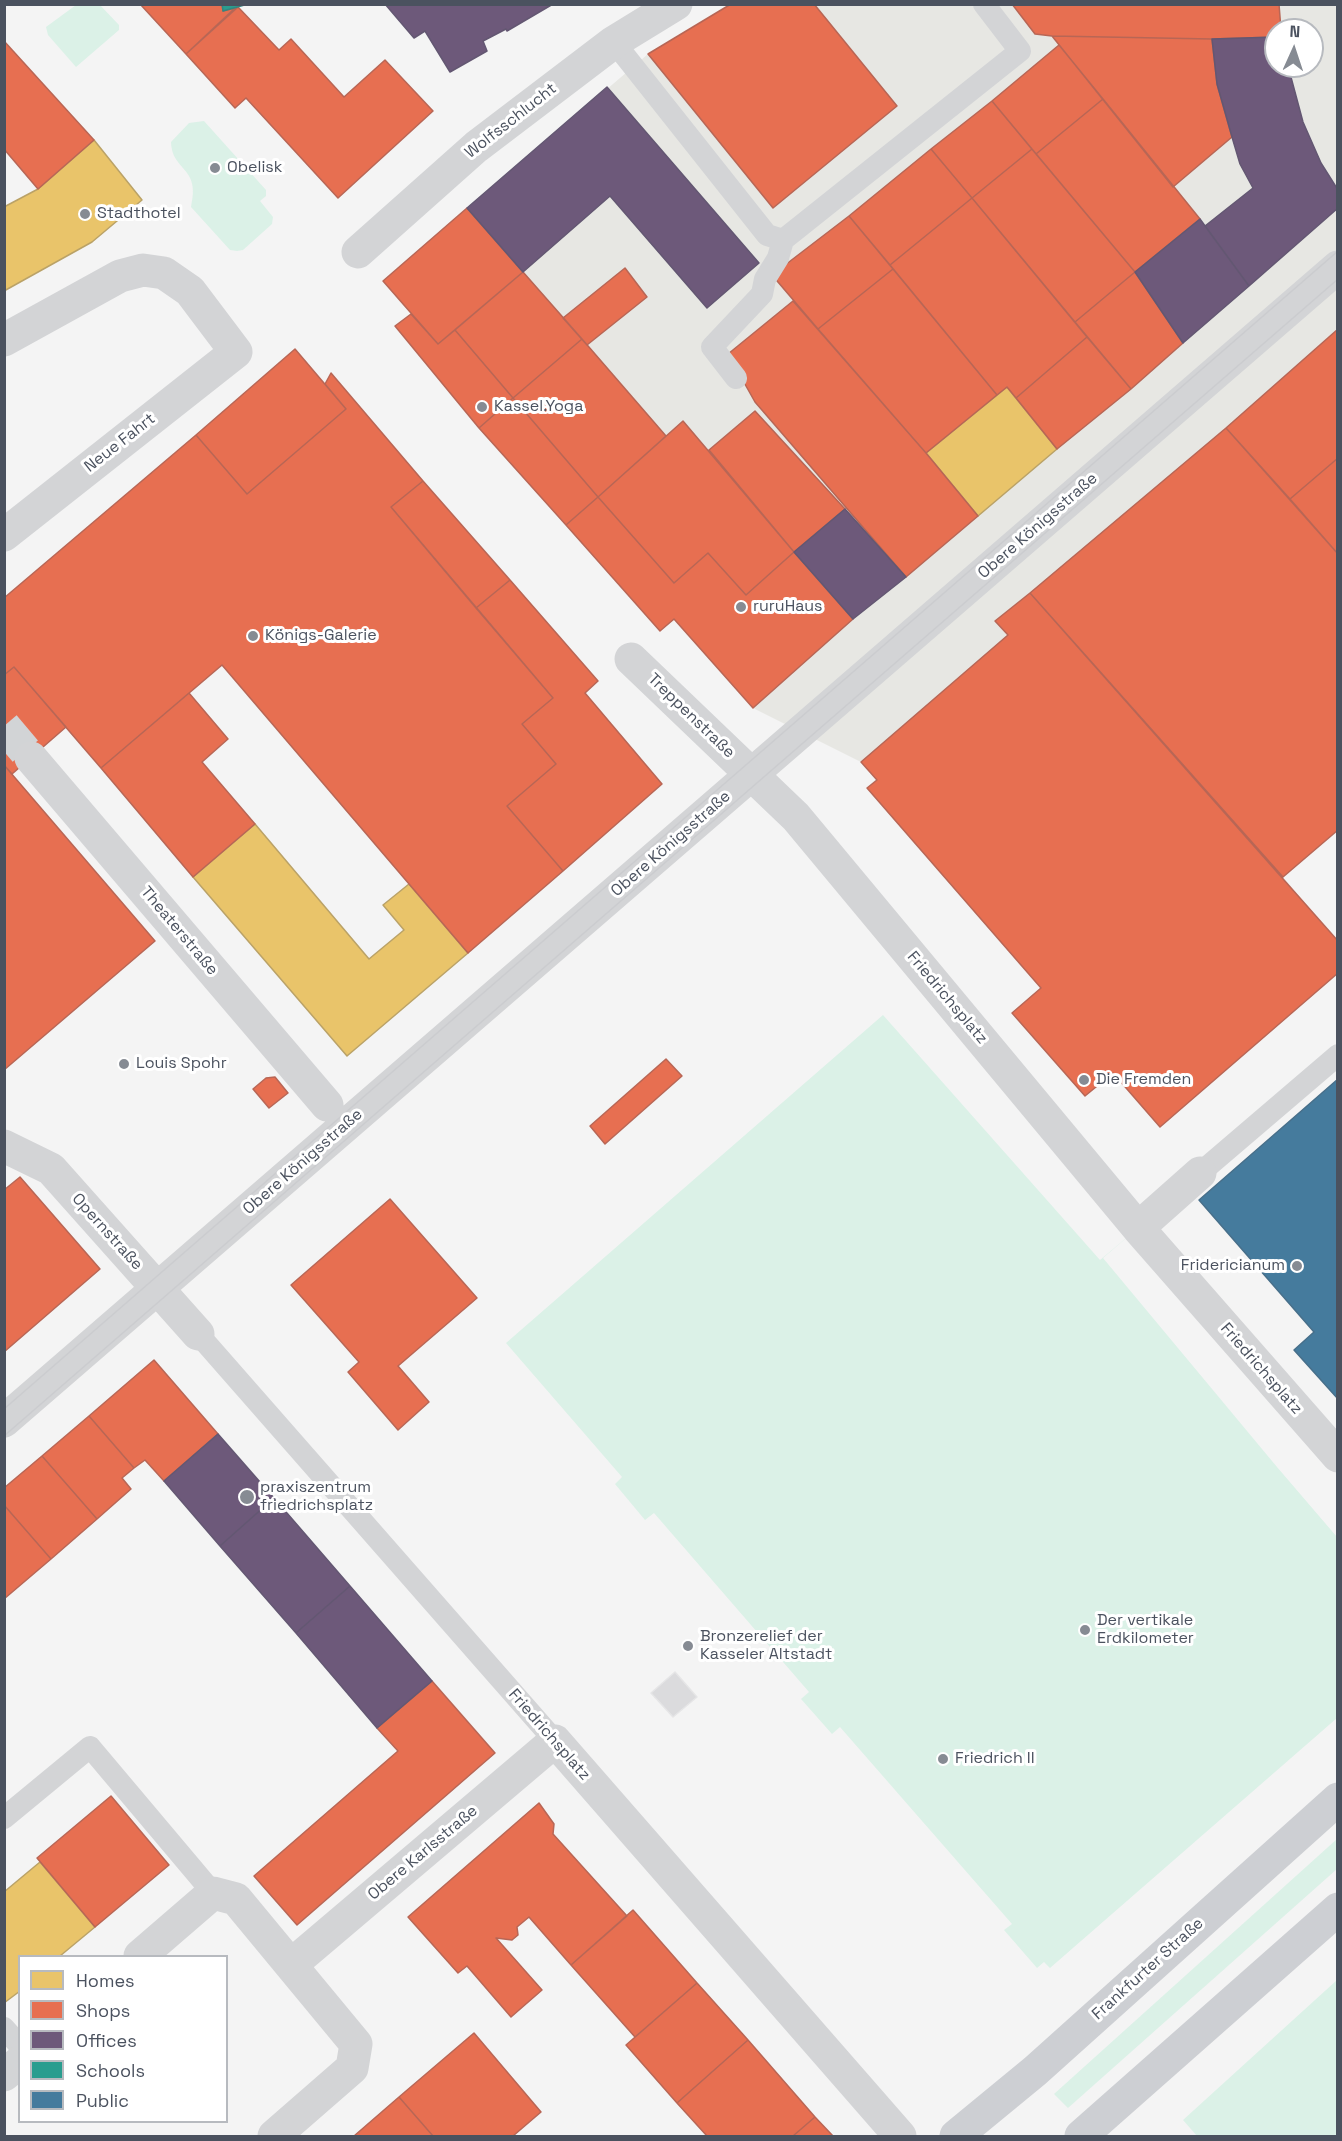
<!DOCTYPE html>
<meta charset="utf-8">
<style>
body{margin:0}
#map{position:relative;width:1342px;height:2141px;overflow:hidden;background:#f4f4f4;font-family:"Space Grotesk",sans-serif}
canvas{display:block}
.frame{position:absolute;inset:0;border:6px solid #4b525f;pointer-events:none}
.legend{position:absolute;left:18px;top:1955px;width:210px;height:168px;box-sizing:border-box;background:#fff;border:2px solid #b7babf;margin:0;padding:8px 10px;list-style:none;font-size:18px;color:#4b525f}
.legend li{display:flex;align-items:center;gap:12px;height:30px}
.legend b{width:30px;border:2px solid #b7babf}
.north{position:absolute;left:1264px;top:18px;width:60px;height:60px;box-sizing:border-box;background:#fff;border:2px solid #b7babf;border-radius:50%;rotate:3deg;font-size:16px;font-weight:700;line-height:24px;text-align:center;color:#4b525f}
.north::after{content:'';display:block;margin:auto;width:21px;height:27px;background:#868b93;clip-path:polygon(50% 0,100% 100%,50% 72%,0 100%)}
</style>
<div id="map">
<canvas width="1342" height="2141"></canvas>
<div class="frame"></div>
<ul class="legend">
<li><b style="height:16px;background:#e9c46a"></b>Homes</li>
<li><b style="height:16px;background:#e76f51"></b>Shops</li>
<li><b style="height:16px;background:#6d597a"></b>Offices</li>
<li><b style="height:16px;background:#2a9d8f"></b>Schools</li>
<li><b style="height:16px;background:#457b9d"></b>Public</li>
</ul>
<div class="north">N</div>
</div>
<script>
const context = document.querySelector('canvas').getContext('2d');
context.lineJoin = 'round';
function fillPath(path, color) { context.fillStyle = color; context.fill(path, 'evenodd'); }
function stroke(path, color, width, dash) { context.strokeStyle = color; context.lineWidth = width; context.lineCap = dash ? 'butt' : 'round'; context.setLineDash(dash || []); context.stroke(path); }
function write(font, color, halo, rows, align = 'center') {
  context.font = font + ' "Space Grotesk",sans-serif'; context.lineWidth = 6; context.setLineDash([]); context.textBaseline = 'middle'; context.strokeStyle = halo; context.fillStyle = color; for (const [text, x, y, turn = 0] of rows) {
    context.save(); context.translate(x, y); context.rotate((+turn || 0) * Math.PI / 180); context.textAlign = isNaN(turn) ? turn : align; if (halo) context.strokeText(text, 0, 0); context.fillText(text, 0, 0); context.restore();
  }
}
fillPath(new Path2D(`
 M731,5H1337V830L1283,877L1337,941V973L1160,1127L1113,1073L1085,1096L1012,1013L1041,987L867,788L876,779L861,762L753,708L674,620L660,631L479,428L395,326L411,313L383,281L648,54ZM1276,30H1312V66H1276Z`), '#e7e7e3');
fillPath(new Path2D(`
 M100,5L119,25V30L76,67L48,35L46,27L76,5Z
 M204,121L266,190V196L260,201L273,217L272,224L243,250L237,251L230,250L191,207C201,166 172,172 171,142L189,123Z
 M883,1015L1100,1260L1138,1228L1103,1258L1277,1467L1337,1537V1718L1050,1968L1044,1962L1037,1968L1004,1930L1012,1924L840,1727L832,1734L801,1699L809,1692L654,1513L645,1520L615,1484L622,1477L506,1343Z
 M1337,1839V1869L1068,2108L1054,2094Z
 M1337,1980V2136H1197L1183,2120Z`), '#dbf1e7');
const homes = new Path2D(`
 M94,140L142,200L92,242L4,291V207L38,189Z
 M1007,387L1057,449L978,516L926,453Z
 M255,824L369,959L404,930L383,905L409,884L468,953L347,1056L193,877Z
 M40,1862L95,1927L60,1956H20V1991L4,2003V1892Z`);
fillPath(homes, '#e9c46a');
stroke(homes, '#baa267', 1.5);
const shops = new Path2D(`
 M140,4H222L223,11L235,8L186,54Z
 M731,4H814L897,106L773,208L648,54Z
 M1012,4H1279L1281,30H1276V37L1212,39L1052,36L1035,34Z
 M238,7L279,50L291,39L344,97L385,60L433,111L338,198L246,98L235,108L186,54Z
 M1052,36L1212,39L1217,84L1232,137L1173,187Z
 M4,41L94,140L38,189L4,149Z
 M1059,45L1103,99L1036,154L992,101Z
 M1103,99L1200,219L1135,272L1036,154Z
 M992,101L1032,149L972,198L931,149Z
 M931,149L972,198L890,265L849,216Z
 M1032,149L1135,272L1075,322L972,198Z
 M972,198L1087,337L1016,398L1007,387L997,395L890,265Z
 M467,208L523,272L438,344L383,281Z
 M849,216L893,269L818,329L772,275Z
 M625,268L647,297L587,345L563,318Z
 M893,269L997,395L926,453L818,329Z
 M523,272L582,339L513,398L455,330Z
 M1135,272L1183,343L1131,389L1075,322Z
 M793,301L926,453L978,516L906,577L755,402L728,354Z
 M411,314L438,344L455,330L513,398L479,428L395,326Z
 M1338,329V458L1290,499L1226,428Z
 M1087,337L1131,389L1057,449L1016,398Z
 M582,339L666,436L598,497L513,398Z
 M295,349L346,409L247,494L196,435Z
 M331,373L423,481L391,507L553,698L522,724L556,764L507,806L563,871L468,953L222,665L101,768L14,667L4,675V598L196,435L247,494L346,409L325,384Z
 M513,398L598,497L566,525L479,428Z
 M755,411L845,509L794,552L709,450Z
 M683,421L794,552L746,595L708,553L674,583L598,497Z
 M1226,428L1338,554V830L1283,877L1030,593Z
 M1338,458V554L1290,499Z
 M423,481L510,580L476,608L391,507Z
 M598,497L674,583L708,553L746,595L794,552L853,619L753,708L674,619L660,631L566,525Z
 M510,580L598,681L585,693L662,784L563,871L507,806L556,764L522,724L553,698L476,608Z
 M1030,593L1338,941V973L1160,1127L1113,1073L1085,1096L1012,1013L1041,988L867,788L877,780L861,762L1008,635L995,621Z
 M14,667L66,727L12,774L4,765V675Z
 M189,693L228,739L202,762L255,824L193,877L101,768Z
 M4,765L155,941L4,1070Z
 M666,1059L682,1076L605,1144L590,1126Z
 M275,1077L288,1093L269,1108L253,1089L266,1078Z
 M20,1177L100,1269L4,1352V1190Z
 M390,1199L477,1298L398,1366L429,1402L398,1430L348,1372L359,1362L291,1285Z
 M154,1360L218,1434L164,1481L145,1460L134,1468L89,1416Z
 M89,1416L134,1468L122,1478L131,1489L97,1519L42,1456Z
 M42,1456L97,1519L51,1559L4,1505V1488Z
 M4,1505L51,1559L4,1599Z
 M432,1681L495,1753L297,1925L254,1876L398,1751L377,1728Z
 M111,1796L169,1865L95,1927L37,1858Z
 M539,1803L554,1824L553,1834L627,1916L571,1965L529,1917L517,1927L518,1935L512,1940L496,1938L542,1990L511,2017L467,1966L458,1973L408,1917Z
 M633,1910L697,1983L635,2037L571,1965Z
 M697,1983L748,2040L677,2103L626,2045Z
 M474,2033L541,2112L513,2136H433L399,2097Z
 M748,2040L815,2117L793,2136H707L677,2103Z
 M399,2097L433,2136H354Z
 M815,2117L833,2136H793Z`);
fillPath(shops, '#e76f51');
stroke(shops, '#b86655', 1.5);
const offices = new Path2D(`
 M385,4H553L507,31L506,29L483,41L487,51L450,72L425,31L414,38Z
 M1276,37V66H1288L1303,122L1321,163L1338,190V208L1249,286L1205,226L1253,188L1240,164L1232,137L1217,84L1212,39Z
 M607,87L759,263L707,308L610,196L523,272L467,208Z
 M1200,219L1249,286L1183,343L1135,272Z
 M845,509L906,577L853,619L794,552Z
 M218,1434L274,1498L220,1546L164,1481Z
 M274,1498L350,1586L296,1633L220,1546Z
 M350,1586L432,1681L377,1728L296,1633Z`);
fillPath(offices, '#6d597a');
stroke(offices, '#635772', 1.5);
const schools = new Path2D(`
 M222,4H248L223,11Z`);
fillPath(schools, '#2a9d8f');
stroke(schools, '#348681', 1.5);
const public = new Path2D(`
 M1338,1079V1399L1294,1350L1314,1332L1199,1200Z`);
fillPath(public, '#457b9d');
stroke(public, '#476f8a', 1.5);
const building = new Path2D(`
 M675,1672L697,1697L673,1717L651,1693Z`);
fillPath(building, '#dbdbdd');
stroke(building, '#e5e5e6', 1.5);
stroke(new Path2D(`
 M4,726L31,758`), '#d2d4d6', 33, [33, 16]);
stroke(new Path2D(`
 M614,42L767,235L783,240L1020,51L984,4
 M736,378L712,347L762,294L765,279L778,258L783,240
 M1200,1173L1338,1055
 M198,1334L555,1741
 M4,1818L90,1747L213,1893
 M4,2028L20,2046`), '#d3d4d6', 22);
stroke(new Path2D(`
 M631,659L796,817L1138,1228L1338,1456
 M31,758L327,1105
 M4,1146L51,1169L198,1334
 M1138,1228L1200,1173
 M4,1421L1338,267`), '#d3d4d6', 33);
stroke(new Path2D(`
 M358,252L476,147L614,42L676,4
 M4,340L120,276L143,270L164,273L190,291L236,352L4,535
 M140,1956L213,1893L236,1899L356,2044L352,2068L274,2136
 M291,1965L555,1741L900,2136
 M4,2075L20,2062`), '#d3d4d6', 33);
stroke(new Path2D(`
 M956,2136L1035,2071L1338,1799
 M1081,2136L1338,1909`), '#cdcfd3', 33);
stroke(new Path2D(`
 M4,1409L1338,251
 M4,1436L1338,279`), '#cbcccf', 1.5);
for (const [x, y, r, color] of [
 [215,168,6,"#868b93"],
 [85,214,6,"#868b93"],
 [482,407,6,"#868b93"],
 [741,607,6,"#868b93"],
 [253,636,6,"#868b93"],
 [124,1064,6,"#868b93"],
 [1084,1080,6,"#868b93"],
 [1297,1266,6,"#868b93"],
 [247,1497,8,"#868b93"],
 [1085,1630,6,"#868b93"],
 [688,1646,6,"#868b93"],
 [943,1759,6,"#868b93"]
]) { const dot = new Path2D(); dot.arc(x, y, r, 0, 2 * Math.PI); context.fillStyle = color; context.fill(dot); stroke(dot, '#fff', 2); }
write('16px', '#4b525f', '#fff', [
 ["Wolfsschlucht",511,121,-38],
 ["Neue Fahrt",120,443,-38],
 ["Obere Königsstraße",1038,526,-41],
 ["Treppenstraße",691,716,44],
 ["Obere Königsstraße",671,844,-41],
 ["Theaterstraße",179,931,50],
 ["Friedrichsplatz",947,998,50],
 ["Obere Königsstraße",303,1162,-41],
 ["Opernstraße",107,1232,48],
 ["Friedrichsplatz",1261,1369,49],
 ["Friedrichsplatz",549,1735,49],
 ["Obere Karlsstraße",423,1853,-40],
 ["Frankfurter Straße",1148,1969,-42]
]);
write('16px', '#4b525f', '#fff', [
 ["Obelisk",227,168],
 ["Stadthotel",97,214],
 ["Kassel.Yoga",494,407],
 ["ruruHaus",753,607],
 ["Königs-Galerie",265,636],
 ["Louis Spohr",136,1064],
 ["Die Fremden",1096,1080],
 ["Fridericianum",1285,1266,"right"],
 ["praxiszentrum",260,1488],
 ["friedrichsplatz",260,1506],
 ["Der vertikale",1097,1621],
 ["Erdkilometer",1097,1639],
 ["Bronzerelief der",700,1637],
 ["Kasseler Altstadt",700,1655],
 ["Friedrich II",955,1759]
], 'left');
</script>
